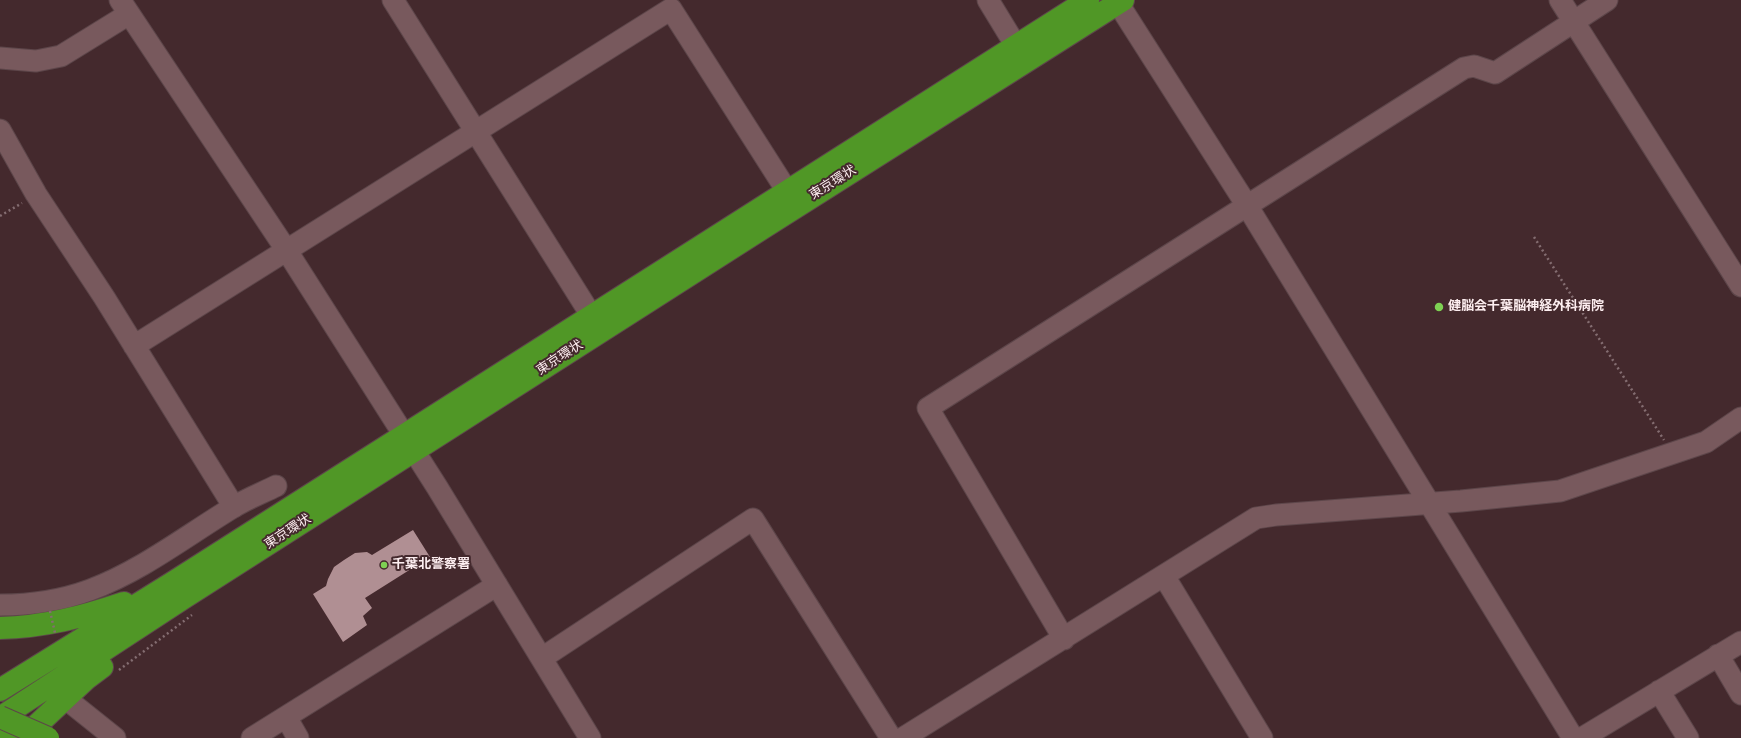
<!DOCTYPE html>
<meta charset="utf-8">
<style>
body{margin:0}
canvas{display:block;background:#44292d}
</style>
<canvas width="1741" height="738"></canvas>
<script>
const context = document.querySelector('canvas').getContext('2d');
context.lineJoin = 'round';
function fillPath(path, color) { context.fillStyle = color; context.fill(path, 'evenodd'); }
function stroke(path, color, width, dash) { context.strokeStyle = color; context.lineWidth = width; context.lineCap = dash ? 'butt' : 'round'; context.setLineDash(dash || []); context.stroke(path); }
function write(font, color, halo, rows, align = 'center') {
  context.font = font + ' Poppins,"Noto Sans JP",sans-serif'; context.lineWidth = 4; context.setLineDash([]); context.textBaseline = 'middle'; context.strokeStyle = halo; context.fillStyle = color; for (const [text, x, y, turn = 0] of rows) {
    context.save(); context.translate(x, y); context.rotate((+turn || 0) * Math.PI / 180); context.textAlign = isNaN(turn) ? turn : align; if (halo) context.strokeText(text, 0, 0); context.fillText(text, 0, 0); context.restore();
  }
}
fillPath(new Path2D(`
 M413,530L430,557L365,598L372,608L363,616L367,625L343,642L313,594L326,586L328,579L334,567L344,560L355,553L367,552L372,555Z`), '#b08f93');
const minor = new Path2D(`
 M120,0L287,251L437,487L590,738
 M393,0L591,315
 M988,0L1016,46
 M1116,0L1246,204L1573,738
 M1560,0L1741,286
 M0,58L36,61L61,56L129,14
 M0,130L36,194L104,297L234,507
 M134,346L671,9L787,191
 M1164,576L1262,738
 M0,605C31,605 60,601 90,590C141,571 186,536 232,508C246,499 262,493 276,486
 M1064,639L928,408L1464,68L1474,66L1495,73L1607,0
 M1718,655L1741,694
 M542,658L753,519L891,738
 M1659,691L1688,738
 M65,698L115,738
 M286,717L298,738
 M252,738L497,585
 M903,738L1256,518L1276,515L1461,501L1560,491L1706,442L1741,418
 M1582,738L1741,642`);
const highway = new Path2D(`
 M0,628C44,627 82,617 124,603
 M0,690L172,583L1088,0
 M0,718L185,597L766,226L1123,0
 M0,733L12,738
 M23,738L86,679L102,667`);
stroke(minor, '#5d464a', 23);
stroke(highway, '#5d464a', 24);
stroke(new Path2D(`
 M0,216L22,203
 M1534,237L1664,440
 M119,670L192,615`), '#846d71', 2.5, [2, 3]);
stroke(minor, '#78595d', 21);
stroke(highway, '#509726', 22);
const highwayBridge = new Path2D(`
 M0,717L48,738`);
stroke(highwayBridge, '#5d464a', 24, []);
stroke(new Path2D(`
 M50,611L55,633`), '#846d71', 2.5, [2, 3]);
stroke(highwayBridge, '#509726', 22);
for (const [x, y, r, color] of [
 [1439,307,5,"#7ed153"],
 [384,565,4,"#7ed153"]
]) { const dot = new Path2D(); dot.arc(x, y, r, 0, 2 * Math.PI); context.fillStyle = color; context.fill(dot); stroke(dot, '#44292d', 1.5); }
write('13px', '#fdeef0', '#44292d', [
 ["東京環状",833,183,-32],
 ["東京環状",560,358,-33],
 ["東京環状",288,532,-33]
]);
write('bold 13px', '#fdeef0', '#44292d', [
 ["健脳会千葉脳神経外科病院",1448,307],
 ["千葉北警察署",392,565]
], 'left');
</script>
